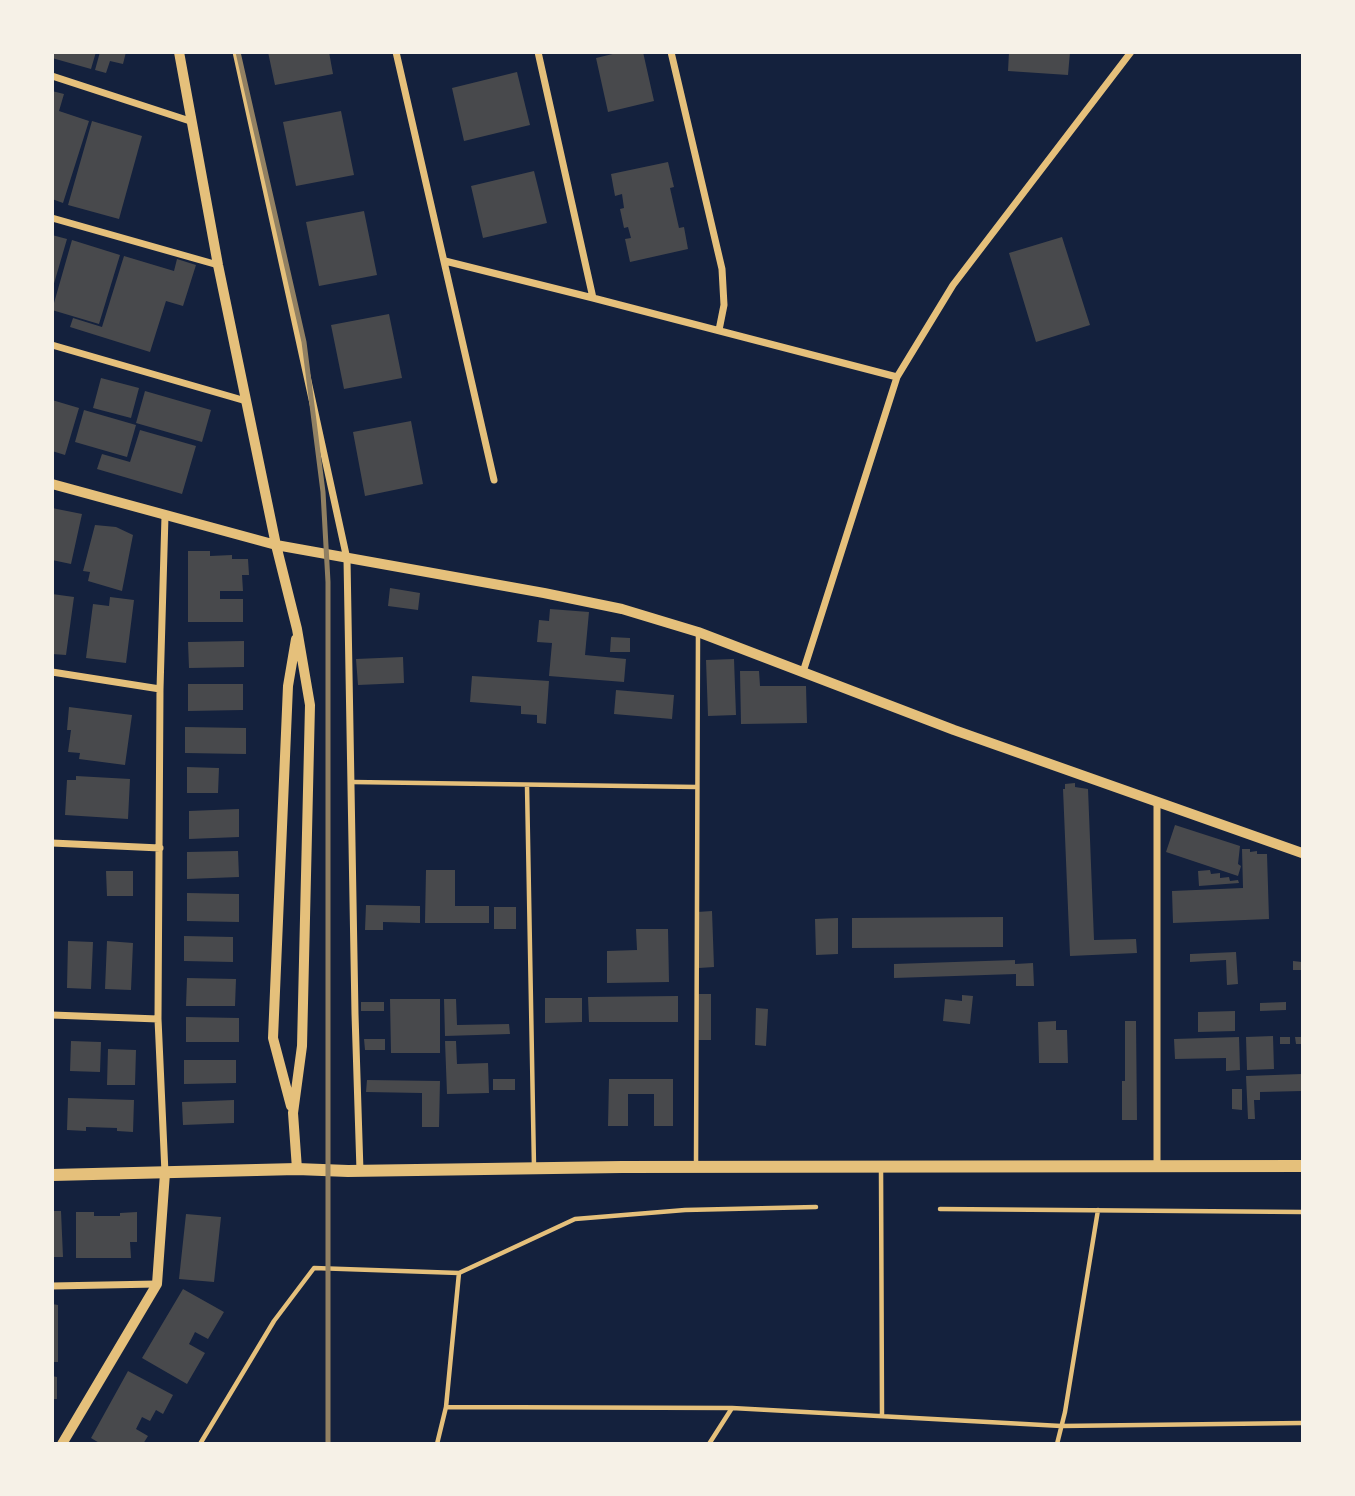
<!DOCTYPE html>
<style>
body{margin:0}
#map{position:relative;width:1355px;height:1496px;overflow:hidden;background:#14213d;font-family:"Roboto Condensed",sans-serif}
canvas{display:block}
.frame{position:absolute;inset:0;border:54px solid #f6f1e7;pointer-events:none}
</style>
<div id="map">
<canvas width="1355" height="1496"></canvas>
<div class="frame"></div>
</div>
<script>
const context = document.querySelector('canvas').getContext('2d');
context.lineJoin = 'round';
function fillPath(path, color) { context.fillStyle = color; context.fill(path, 'evenodd'); }
function stroke(path, color, width, dash) { context.strokeStyle = color; context.lineWidth = width; context.lineCap = dash ? 'butt' : 'round'; context.setLineDash(dash || []); context.stroke(path); }
fillPath(new Path2D(`
 M52,52H96L91,69L52,58Z
 M100,52H126L123,64L110,61L106,73L95,70Z
 M268,52H329L333,74L275,85Z
 M621,52H643L654,101L608,112L596,58Z
 M1009,52H1070L1068,75L1008,71Z
 M517,72L530,125L464,141L452,88Z
 M52,91L64,94L59,111L89,121L63,203L52,199Z
 M341,111L354,175L296,186L283,122Z
 M92,121L142,136L119,219L68,205Z
 M668,162L674,187L670,188L679,228L684,227L688,249L630,262L625,239L631,238L628,227L624,228L620,209L624,208L622,194L615,196L611,174Z
 M534,171L547,223L483,238L471,186Z
 M364,211L377,275L319,286L306,222Z
 M52,235L67,239L53,287H52Z
 M1062,237L1090,325L1036,342L1009,253Z
 M72,240L120,255L99,324L52,310Z
 M124,256L174,271L177,259L196,265L183,306L166,301L150,352L70,327L73,318L102,327Z
 M389,314L402,378L344,389L331,325Z
 M101,378L139,388L131,418L93,408Z
 M145,391L211,410L202,442L136,423Z
 M52,400L79,408L65,455L52,451Z
 M84,410L136,425L127,457L75,442Z
 M411,421L423,484L365,496L353,432Z
 M140,430L196,446L182,494L97,469L102,454L130,462Z
 M52,508L82,514L71,564L52,560Z
 M95,525L116,527L133,535L122,591L88,581L90,572L83,571Z
 M188,551H210V556L232,555V559H248L249,575H242L243,591H220V599H243V622H188Z
 M390,588L420,593L418,610L388,606Z
 M52,594L74,597L66,655L52,654Z
 M110,597L134,600L126,663L86,658L93,604L109,606Z
 M550,609L589,612L585,655L626,659L624,682L549,676L552,643L537,642L539,620L549,621Z
 M611,637L630,638V652H610Z
 M244,641V667L189,668L188,642Z
 M403,657L404,683L358,685L356,659Z
 M734,659L736,715L708,716L706,660Z
 M740,671H759L760,686H806L807,723L741,724Z
 M472,676L549,681L546,724L537,723V715L521,714V706L470,702Z
 M188,684H243V710L188,711Z
 M616,690L674,695L672,719L614,714Z
 M69,707L132,715L125,765L79,759L80,753L68,752L71,730H67Z
 M185,727L246,728V754L185,753Z
 M187,767L219,768L218,793H187Z
 M76,776L130,779L128,819L65,815L67,780H76Z
 M1075,783V787L1088,789L1094,940L1136,939L1137,953L1070,956L1063,789H1065V784Z
 M239,809V837L189,839V811Z
 M1175,825L1240,846L1238,864L1241,866L1238,876L1166,852Z
 M1242,849H1250V852L1257,851V854H1267L1269,919L1173,923L1172,891L1243,888Z
 M238,851L239,877L187,879V852Z
 M426,870H455V906H489V923H425Z
 M1210,870L1211,874L1220,873V878L1229,877L1230,881L1238,880L1239,883L1199,886L1198,871Z
 M106,871H133V896H107Z
 M187,893L239,894V922L187,921Z
 M366,905L420,906V923L383,922V930H365Z
 M494,907H516V929H494Z
 M712,911L714,967L699,968L697,912Z
 M1003,917V947L852,948V918Z
 M838,918V954L816,955L815,919Z
 M636,929H668L669,982L607,983V951L637,950Z
 M184,936L233,937V962L184,961Z
 M68,941L93,942L91,989L67,988Z
 M107,941L133,943L131,990L105,989Z
 M1236,952L1238,984L1227,985L1226,960L1190,962V954Z
 M1015,960V964L1033,963L1034,986H1016V974L894,978V964Z
 M1293,961L1302,962V970H1293Z
 M187,978L236,979L235,1006H186Z
 M698,994H711V1040H698Z
 M962,995L973,996L970,1024L943,1021L945,999L962,1001Z
 M678,996V1022H589L588,997Z
 M545,998H582V1022L545,1023Z
 M390,999H440V1053H391Z
 M444,999H456L457,1025L509,1024L510,1034L445,1036Z
 M361,1002H384V1011H361Z
 M1286,1002V1010L1260,1011V1003Z
 M756,1008L768,1009L766,1046L755,1045Z
 M1235,1011V1031L1198,1032V1012Z
 M186,1017L239,1018V1042H186Z
 M1056,1021V1030H1067L1068,1063H1039L1038,1022Z
 M1125,1021H1136L1137,1120H1122V1081H1125Z
 M1273,1036L1274,1069L1247,1070L1246,1037Z
 M1239,1037L1240,1070L1226,1071V1058L1175,1059L1174,1039Z
 M1280,1037H1290V1044H1280Z
 M1295,1037H1302V1044H1296Z
 M364,1039H385V1050H365Z
 M71,1041L101,1042L100,1072L70,1071Z
 M445,1041H456L457,1064L488,1063L489,1093L447,1094Z
 M108,1049L136,1050L135,1085H107Z
 M184,1060H236V1083L184,1084Z
 M1302,1074V1091L1260,1092V1100H1254L1255,1119H1248L1246,1076Z
 M493,1079H515V1090H493Z
 M609,1079H673V1126H654V1094H628V1126H608Z
 M367,1080L440,1081L439,1127H422V1093L366,1092Z
 M1232,1089H1242V1110L1232,1109Z
 M68,1098L134,1100L133,1132L117,1131V1128L86,1127V1131L67,1130Z
 M234,1100V1123L183,1125L182,1102Z
 M52,1211H61L63,1257H52Z
 M76,1212H94V1216H120V1213L137,1212V1242H130L131,1258H76Z
 M186,1214L221,1217L214,1282L179,1279Z
 M183,1289L224,1312L208,1339L195,1332L189,1344L205,1353L187,1384L142,1358Z
 M52,1304L58,1305V1362H52Z
 M128,1371L173,1395L163,1414L156,1410L150,1421L142,1417L136,1429L148,1436L143,1444H101L91,1438Z
 M52,1376L57,1377V1399H52Z`), '#48494c');
stroke(new Path2D(`
 M352,782L697,787
 M527,785L534,1167
 M696,1166L698,632
 M881,1168L882,1416
 M940,1209L1302,1212
 M446,1407L732,1408L1061,1426L1302,1423
 M200,1444L274,1321L314,1268L459,1273L575,1219L685,1210L816,1207
 M437,1444L446,1407L459,1273
 M709,1444L732,1408
 M1057,1444L1065,1412L1098,1210`), '#e5c07b', 4.5);
stroke(new Path2D(`
 M236,52L347,559L355,1014L360,1171
 M396,52L494,480
 M671,52L722,269L724,305L719,330
 M52,76L190,121
 M52,218L218,265
 M445,261L593,298L538,52
 M593,298L897,377L953,285L1131,52
 M52,345L246,401
 M52,672L160,689
 M803,672L897,377
 M1157,802V1166
 M52,843L160,848
 M52,1015L158,1019
 M165,1173L158,1019L160,689L165,516
 M52,1286L157,1284`), '#e5c07b', 7);
stroke(new Path2D(`
 M179,52L218,265L276,545L297,629L310,705L302,1046L293,1113L297,1169
 M52,484L276,545L544,593L622,609L698,632L954,730L1302,853
 M291,1106L273,1038L288,686L296,639
 M62,1444L157,1284L165,1173`), '#e5c07b', 10);
stroke(new Path2D(`
 M52,1175L297,1169L348,1171L622,1167L1302,1166`), '#e5c07b', 12);
stroke(new Path2D(`
 M238,52L304,342L323,492L328,582V1444`), '#918062', 5);
</script>
